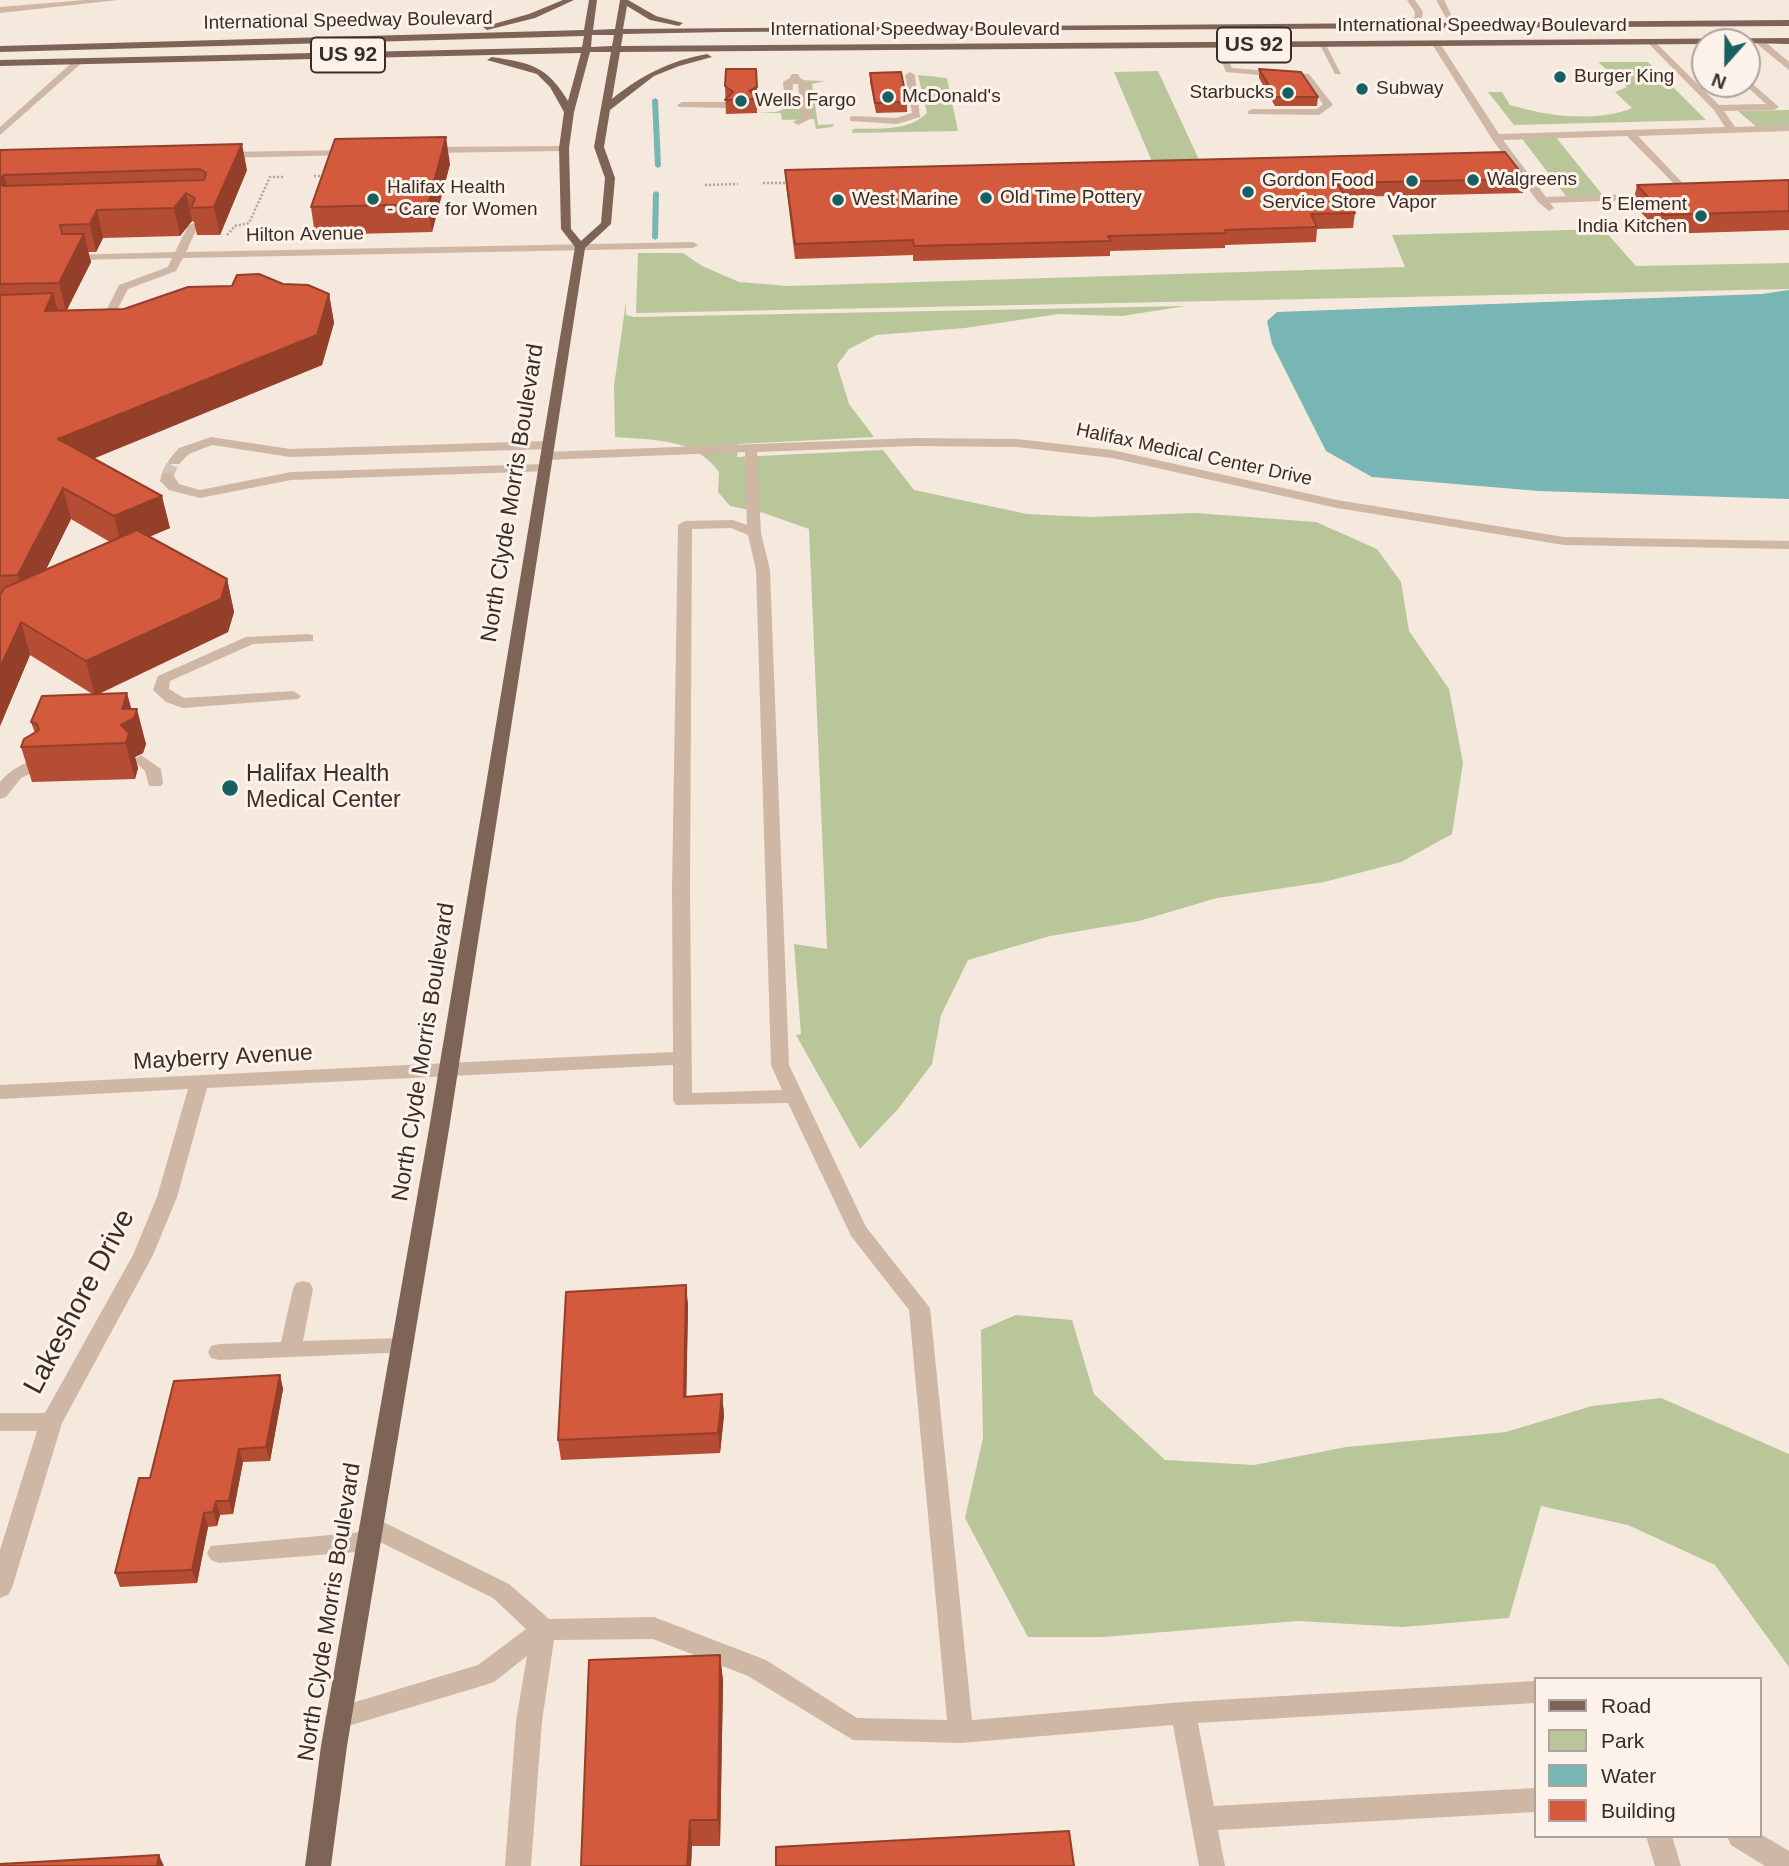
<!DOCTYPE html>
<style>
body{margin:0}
#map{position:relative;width:1789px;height:1866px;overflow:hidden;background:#f5e8dc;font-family:Arial,sans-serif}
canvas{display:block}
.legend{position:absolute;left:1534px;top:1677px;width:228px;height:161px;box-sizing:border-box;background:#fcf2e9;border:2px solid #aea39c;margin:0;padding:9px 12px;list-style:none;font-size:21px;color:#3a2d28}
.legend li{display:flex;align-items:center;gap:14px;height:35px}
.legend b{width:35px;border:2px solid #aea39c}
.north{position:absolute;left:1691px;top:28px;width:70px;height:70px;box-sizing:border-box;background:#fcf2e9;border:2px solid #aea39c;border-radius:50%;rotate:201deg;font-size:19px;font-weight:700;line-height:28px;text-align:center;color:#3a2d28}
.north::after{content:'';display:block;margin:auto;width:24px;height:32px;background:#185f61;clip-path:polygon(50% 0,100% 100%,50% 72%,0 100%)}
</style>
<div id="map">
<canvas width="1789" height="1866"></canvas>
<ul class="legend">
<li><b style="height:9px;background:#7e6357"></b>Road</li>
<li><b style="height:19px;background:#b9c69a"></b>Park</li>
<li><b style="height:19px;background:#78b5b5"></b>Water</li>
<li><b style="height:19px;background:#d35a3c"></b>Building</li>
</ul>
<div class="north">N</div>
</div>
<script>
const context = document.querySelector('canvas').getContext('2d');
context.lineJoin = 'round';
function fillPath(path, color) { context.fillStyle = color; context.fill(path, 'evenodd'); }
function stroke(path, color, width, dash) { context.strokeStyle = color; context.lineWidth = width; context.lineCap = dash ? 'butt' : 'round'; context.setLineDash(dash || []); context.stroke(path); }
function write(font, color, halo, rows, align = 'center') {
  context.font = font + ' Arial,sans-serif'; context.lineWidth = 6; context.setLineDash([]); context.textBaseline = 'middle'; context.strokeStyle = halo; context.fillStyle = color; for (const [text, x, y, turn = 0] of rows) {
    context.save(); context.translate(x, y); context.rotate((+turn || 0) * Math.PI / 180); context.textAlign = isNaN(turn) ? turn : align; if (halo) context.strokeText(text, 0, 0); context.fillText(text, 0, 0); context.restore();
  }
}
fillPath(new Path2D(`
 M1598,62H1648L1706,120L1514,125L1488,92H1502L1510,105C1546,116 1596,123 1632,108L1615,92L1627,87Z
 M1158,71L1200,162L1153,164L1114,72Z
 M918,75L947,78L958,131L852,133L853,129C877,128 908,132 927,113Z
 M798,80L825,81L812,84L818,125L834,124L832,127L816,129L814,119L782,120L781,113H757L776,112L799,103Z
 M1789,110V128L1759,129L1738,111Z
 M1554,135L1605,198L1568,199L1520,136Z
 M1603,229L1636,266L1789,263V289L636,313L638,253H683L702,266L739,282L788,286L1405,267L1392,235Z
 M626,302V315L634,317L1186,306L1122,316L1059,314L965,328L876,335L849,349L837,365L849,404L874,437L738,444L737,457L883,450L914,490L1027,514L1090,517L1195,513L1316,522L1377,549L1401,582L1409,631L1449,689L1463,763L1452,834L1401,862L1324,882L1217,898L1139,921L1050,936L968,960L941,1015L932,1064L898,1109L860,1149L796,1035L801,1034L794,944L827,949L809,529L764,513L730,506L718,492L719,472C695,438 653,440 615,437L614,386Z
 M1016,1315L1072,1320L1094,1394L1165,1460L1254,1465L1346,1447L1506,1432L1592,1406L1661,1398L1789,1454V1667L1715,1565L1628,1525L1541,1506L1509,1618L1402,1627L1298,1621L1103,1637H1028L965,1518L983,1438L981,1330Z`), '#b9c69a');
fillPath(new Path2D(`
 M1789,290V499L1539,491L1372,477L1326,451L1272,344L1267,321L1277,312L1762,294Z`), '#78b5b5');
fillPath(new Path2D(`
 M655,98L658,100L661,166L658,168L655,166L652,100Z
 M656,191L659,193L658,238L655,240L652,238L653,193Z`), '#78b5b5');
stroke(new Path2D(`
 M167,476L174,461`), '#d0c3b8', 12, [12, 6]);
stroke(new Path2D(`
 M314,176H328
 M763,183H789
 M705,185L738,184
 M227,235L235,226L249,223L270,177H284`), '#bba190', 2.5, [2, 2]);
fillPath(new Path2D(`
 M85,0H118L0,13V7Z
 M1407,0H1415L1423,12L1421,21L1411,28L1407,25L1414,18L1415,12Z
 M1436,0H1444L1457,27H1451Z
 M1652,39L1719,105L1766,104L1744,84H1747V79L1779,107L1774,110L1724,111L1735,127L1789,125V131L1638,136L1693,194L1694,196L1689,199L1627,136L1503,140L1546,197L1656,193L1661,196L1656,199L1550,203L1554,208L1549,211L1538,202L1492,139L1432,44L1439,42L1499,134L1725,127L1714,110L1649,44Z
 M1757,40H1763L1789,62V70L1757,44Z
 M1214,43H1220L1232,68L1309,74L1333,105L1319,115L1249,114L1247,112L1252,109H1317L1323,104L1303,79L1226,72Z
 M1319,43H1325L1341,74H1335Z
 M76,59L84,61L0,135V127Z
 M910,72L915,75L920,117L897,124L850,121V117L853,116L896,118L912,113L905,75Z
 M792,74H798L800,78L808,82L812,118L798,125L793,122L802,117L799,84H793L792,96C780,103 766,111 752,104L772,100L784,93L783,82L790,78Z
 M682,102H726L731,105L726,108L679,107L677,105Z
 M568,146V150L564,151L427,153L422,150L427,147Z
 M357,150V154L353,155L220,158L215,155L220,152Z
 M193,223L198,226L186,252L693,242L698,245L693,248L183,258L176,271L128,289L113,318H90V314L105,313L119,285L168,267L172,258L73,260L69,259V255L175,252L188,226Z
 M211,437L290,449L548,441L554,445L548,449L290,457L212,445L189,454L179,464H169L168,461L179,448Z
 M914,438L1017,439L1112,450L1337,500L1564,537L1789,541V549L1564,545L1337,508L1112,458L1017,447L914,446L757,452L761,533L770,570L789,1065L866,1227L930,1308L972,1720L1183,1702L1535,1681V1703L1198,1723L1214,1806L1535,1788V1812L1218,1830L1225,1866H1199L1173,1725L961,1743L853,1740L748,1676L653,1639L554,1640L542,1721L531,1866H505L516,1721L527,1656L494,1682L485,1685L338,1729L329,1726L325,1718L329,1710L478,1665L526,1629L493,1598L380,1542L377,1548L369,1551L219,1563L211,1560L207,1553L211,1546L362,1532L359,1526L363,1519L371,1516L509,1584L549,1619L654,1617L766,1660L857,1718L947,1720L909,1310L851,1236L788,1103L676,1105L673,1100V1065L207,1088L177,1197L153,1255L62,1423L12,1588L8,1595L0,1598V1550L37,1431H0V1413H45L133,1255L157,1197L188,1089L0,1099V1085L673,1052L672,889L678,525L685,521L733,520L747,525L745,452L546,460L540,456L546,452ZM731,528L748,535L756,570L771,1065L782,1090L692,1093L690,889L692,529Z
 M544,464L551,468L549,471L291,480L200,498L169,490L160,481L162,473H172L179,484L200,490L291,472Z
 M308,634L313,635V641L253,644L170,681L169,689L184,698L293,691L301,696L298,699L183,708L166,702L153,690L158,676L246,637Z
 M141,755L161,769L163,783L161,786H149L145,771L133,760Z
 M39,759L45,761L47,764L45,767L21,778L6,797L0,799V782C11,769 23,763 39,759Z
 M303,1281L310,1283L313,1289L303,1341L402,1338L410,1340L413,1346L410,1352L219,1360L211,1358L208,1352L211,1346L219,1344L281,1342L293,1289L296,1283Z
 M1759,1833L1789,1851V1866H1765L1731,1845L1727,1836H1759Z
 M1646,1836H1672L1681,1866H1655Z`), '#cfb7a6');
fillPath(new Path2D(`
 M563,0H574L535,18L487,30L483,27L529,14Z
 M589,0H597L593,30L615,29L620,0H628L656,16L683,23L679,26L650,20L627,6L623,29L1789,20V26L724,32L623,34L621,46L1789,38V44L1705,42V44L620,52L612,99C642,75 669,61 707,54L712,57L679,66L654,76L610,110L604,147L615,178L611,224L585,248L449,1129L347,1746L331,1866H305L321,1746L429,1129L575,247L561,229L559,148L564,112L550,87L537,74L487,60L492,57C531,63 547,66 568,101L581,53L0,66V60L582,47L584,36L0,52V46L584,30ZM592,35H614L612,46L591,47ZM590,52H611L594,147L605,178L601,223L581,241L571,229L569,148L574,112Z`), '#7e6357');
fillPath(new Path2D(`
 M756,69L757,113L726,114L725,86Z
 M1259,69L1318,97L1317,106H1275L1259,78Z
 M870,73L907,102V112L876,113L870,82Z
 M0,150L247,170L220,235H197L194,222L192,221L180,236L103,238L96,252H88L91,262L67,310L124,309L283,284L329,294L334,323L322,365L94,458L170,528L149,537L227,579L234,612L228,632L97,695L131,709L146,744L143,753L135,757L138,768L135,779L32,782L21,747L35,733L31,722L94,695L30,655L0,726ZM71,519L110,542L46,569Z
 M450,164L432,232L315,235L311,207Z
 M785,170L1526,179L1523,193L1346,197L1355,213L1353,228L1317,229L1316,242L1225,245V248L1110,251V256L913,261V255L795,259L786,185Z
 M1789,180V230L1660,234L1633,203L1637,185Z
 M686,1285L688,1306L686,1397L722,1394L724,1415L720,1453L561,1460L558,1440Z
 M280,1375L283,1389L270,1461L243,1462L233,1514L220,1515L217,1526L208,1527L197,1583L120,1587L115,1573L150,1478Z
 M720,1655L723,1681L720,1846H692L691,1866H581Z`), '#b54d34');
fillPath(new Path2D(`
 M756,69L757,100V101L749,91Z
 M446,137L450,164L432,232L428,204Z
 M242,144L247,170L220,235L214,207Z
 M4,175L11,202L0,195V179Z
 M186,193L192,221L180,236L174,208Z
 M97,210L103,238L96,252L90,224Z
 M84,234L91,262L66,311L59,283Z
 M53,293L61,322L45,311Z
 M329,294L334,323L322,365L66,470L58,439Z
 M63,488L71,519L27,608L18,575Z
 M162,496L170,528L122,548L114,516Z
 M227,579L234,612L228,632L95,695L86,661Z
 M21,622L30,655L0,726V668Z
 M127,693L134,718L137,709L146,744L143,753L135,757L138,768L135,779L121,725L122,709Z
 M686,1285L688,1306L686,1417L684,1397Z
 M280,1375L283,1389L270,1461L266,1447Z
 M722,1394L724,1415L720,1453L718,1433Z
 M239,1449L243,1462L233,1514L229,1501Z
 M216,1501L220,1515L217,1526L213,1512Z
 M204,1513L208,1527L197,1583L192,1570Z
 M720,1655L723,1681L720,1846L718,1820Z
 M690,1820L692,1846L691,1866H687Z
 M159,1855L164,1866H157Z`), '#943f2a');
const building = new Path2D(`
 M726,69H756L757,87L749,91L757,95V99L725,100L733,92L725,86Z
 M1259,69L1301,72L1318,97H1276Z
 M901,72L907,102L875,103L870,73Z
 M446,137L428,204L311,207L335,139Z
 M242,144L214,207L191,208L195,198L186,193L174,208L97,210L90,224L60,225L62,234H84L59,283L0,284V184L4,186L204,180L206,173L200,169L4,175L0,179V150Z
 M1505,152L1526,179L1337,183L1355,213L1311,214L1317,227L1225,230L1226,233L1108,236L1111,241L914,246L913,240L795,244L785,170Z
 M1789,180V211L1664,215L1637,185Z
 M259,274L283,284L308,285L329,294L317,335L58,439L162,496L114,516L63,488L18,575L0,576V295L53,293L45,311L124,309L188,287L232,286L237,275Z
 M137,530L227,579L221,599L86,661L21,622L0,668V595L4,588Z
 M127,693L122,709H137L134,718L121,725L129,733L126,743L21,747L24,739L39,730L37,724L31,722L42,696Z
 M686,1285L684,1397L722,1394L718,1433L558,1440L566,1292Z
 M280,1375L266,1447L239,1449L229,1501H216L213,1512L204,1513L192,1570L115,1573L139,1478H150L174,1381Z
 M720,1655L718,1820H690L687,1866H581L589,1660Z
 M1069,1831L1074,1866H776V1847Z
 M159,1855L157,1866H0V1864Z`);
fillPath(building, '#d35a3c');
stroke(building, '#943f2a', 2);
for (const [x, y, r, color] of [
 [1560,77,7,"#185f61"],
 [1362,89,7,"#185f61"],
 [1288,93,7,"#185f61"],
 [888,97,7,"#185f61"],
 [741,101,7,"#185f61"],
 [1473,180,7,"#185f61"],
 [1412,181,7,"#185f61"],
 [1248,192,7,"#185f61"],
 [986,198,7,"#185f61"],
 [373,199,7,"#185f61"],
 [838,200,7,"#185f61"],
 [1701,216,7,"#185f61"],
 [230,788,9,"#185f61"]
]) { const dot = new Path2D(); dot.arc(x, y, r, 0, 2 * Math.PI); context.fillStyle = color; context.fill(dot); stroke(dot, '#fcf2e9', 2.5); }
write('19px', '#3a2d28', '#fcf2e9', [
 ["International Speedway Boulevard",348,21,-1],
 ["International Speedway Boulevard",1482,26],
 ["International Speedway Boulevard",915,30],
 ["Hilton Avenue",305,235,-1],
 ["Halifax Medical Center Drive",1194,455,12]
]);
write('19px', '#3a2d28', '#fcf2e9', [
 ["Burger King",1574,77],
 ["Subway",1376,89],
 ["Starbucks",1274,93,"right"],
 ["McDonald's",902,97],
 ["Wells Fargo",755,101],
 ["Walgreens",1487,180],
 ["Gordon Food",1262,181],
 ["Service Store",1262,203],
 ["Halifax Health",387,188],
 ["- Care for Women",387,210],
 ["Old Time Pottery",1000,198],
 ["West Marine",852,200],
 ["Vapor",1412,203,"center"],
 ["5 Element",1687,205,"right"],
 ["India Kitchen",1687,227,"right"]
], 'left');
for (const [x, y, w] of [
 [1254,45,74],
 [348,55,74]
]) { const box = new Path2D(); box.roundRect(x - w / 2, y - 17.5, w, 35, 5); context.fillStyle = '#fcf2e9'; context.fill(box); stroke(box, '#3a2d28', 2); }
write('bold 21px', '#3a2d28', null, [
 ["US 92",1254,45],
 ["US 92",348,55]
]);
write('23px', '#3a2d28', '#fcf2e9', [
 ["North Clyde Morris Boulevard",513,493,-81],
 ["North Clyde Morris Boulevard",424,1052,-81],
 ["Mayberry Avenue",223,1058,-3],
 ["North Clyde Morris Boulevard",330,1612,-81]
]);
write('23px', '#3a2d28', '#fcf2e9', [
 ["Halifax Health",246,775],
 ["Medical Center",246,801]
], 'left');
write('28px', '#3a2d28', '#fcf2e9', [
 ["Lakeshore Drive",80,1302,-62]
]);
</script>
